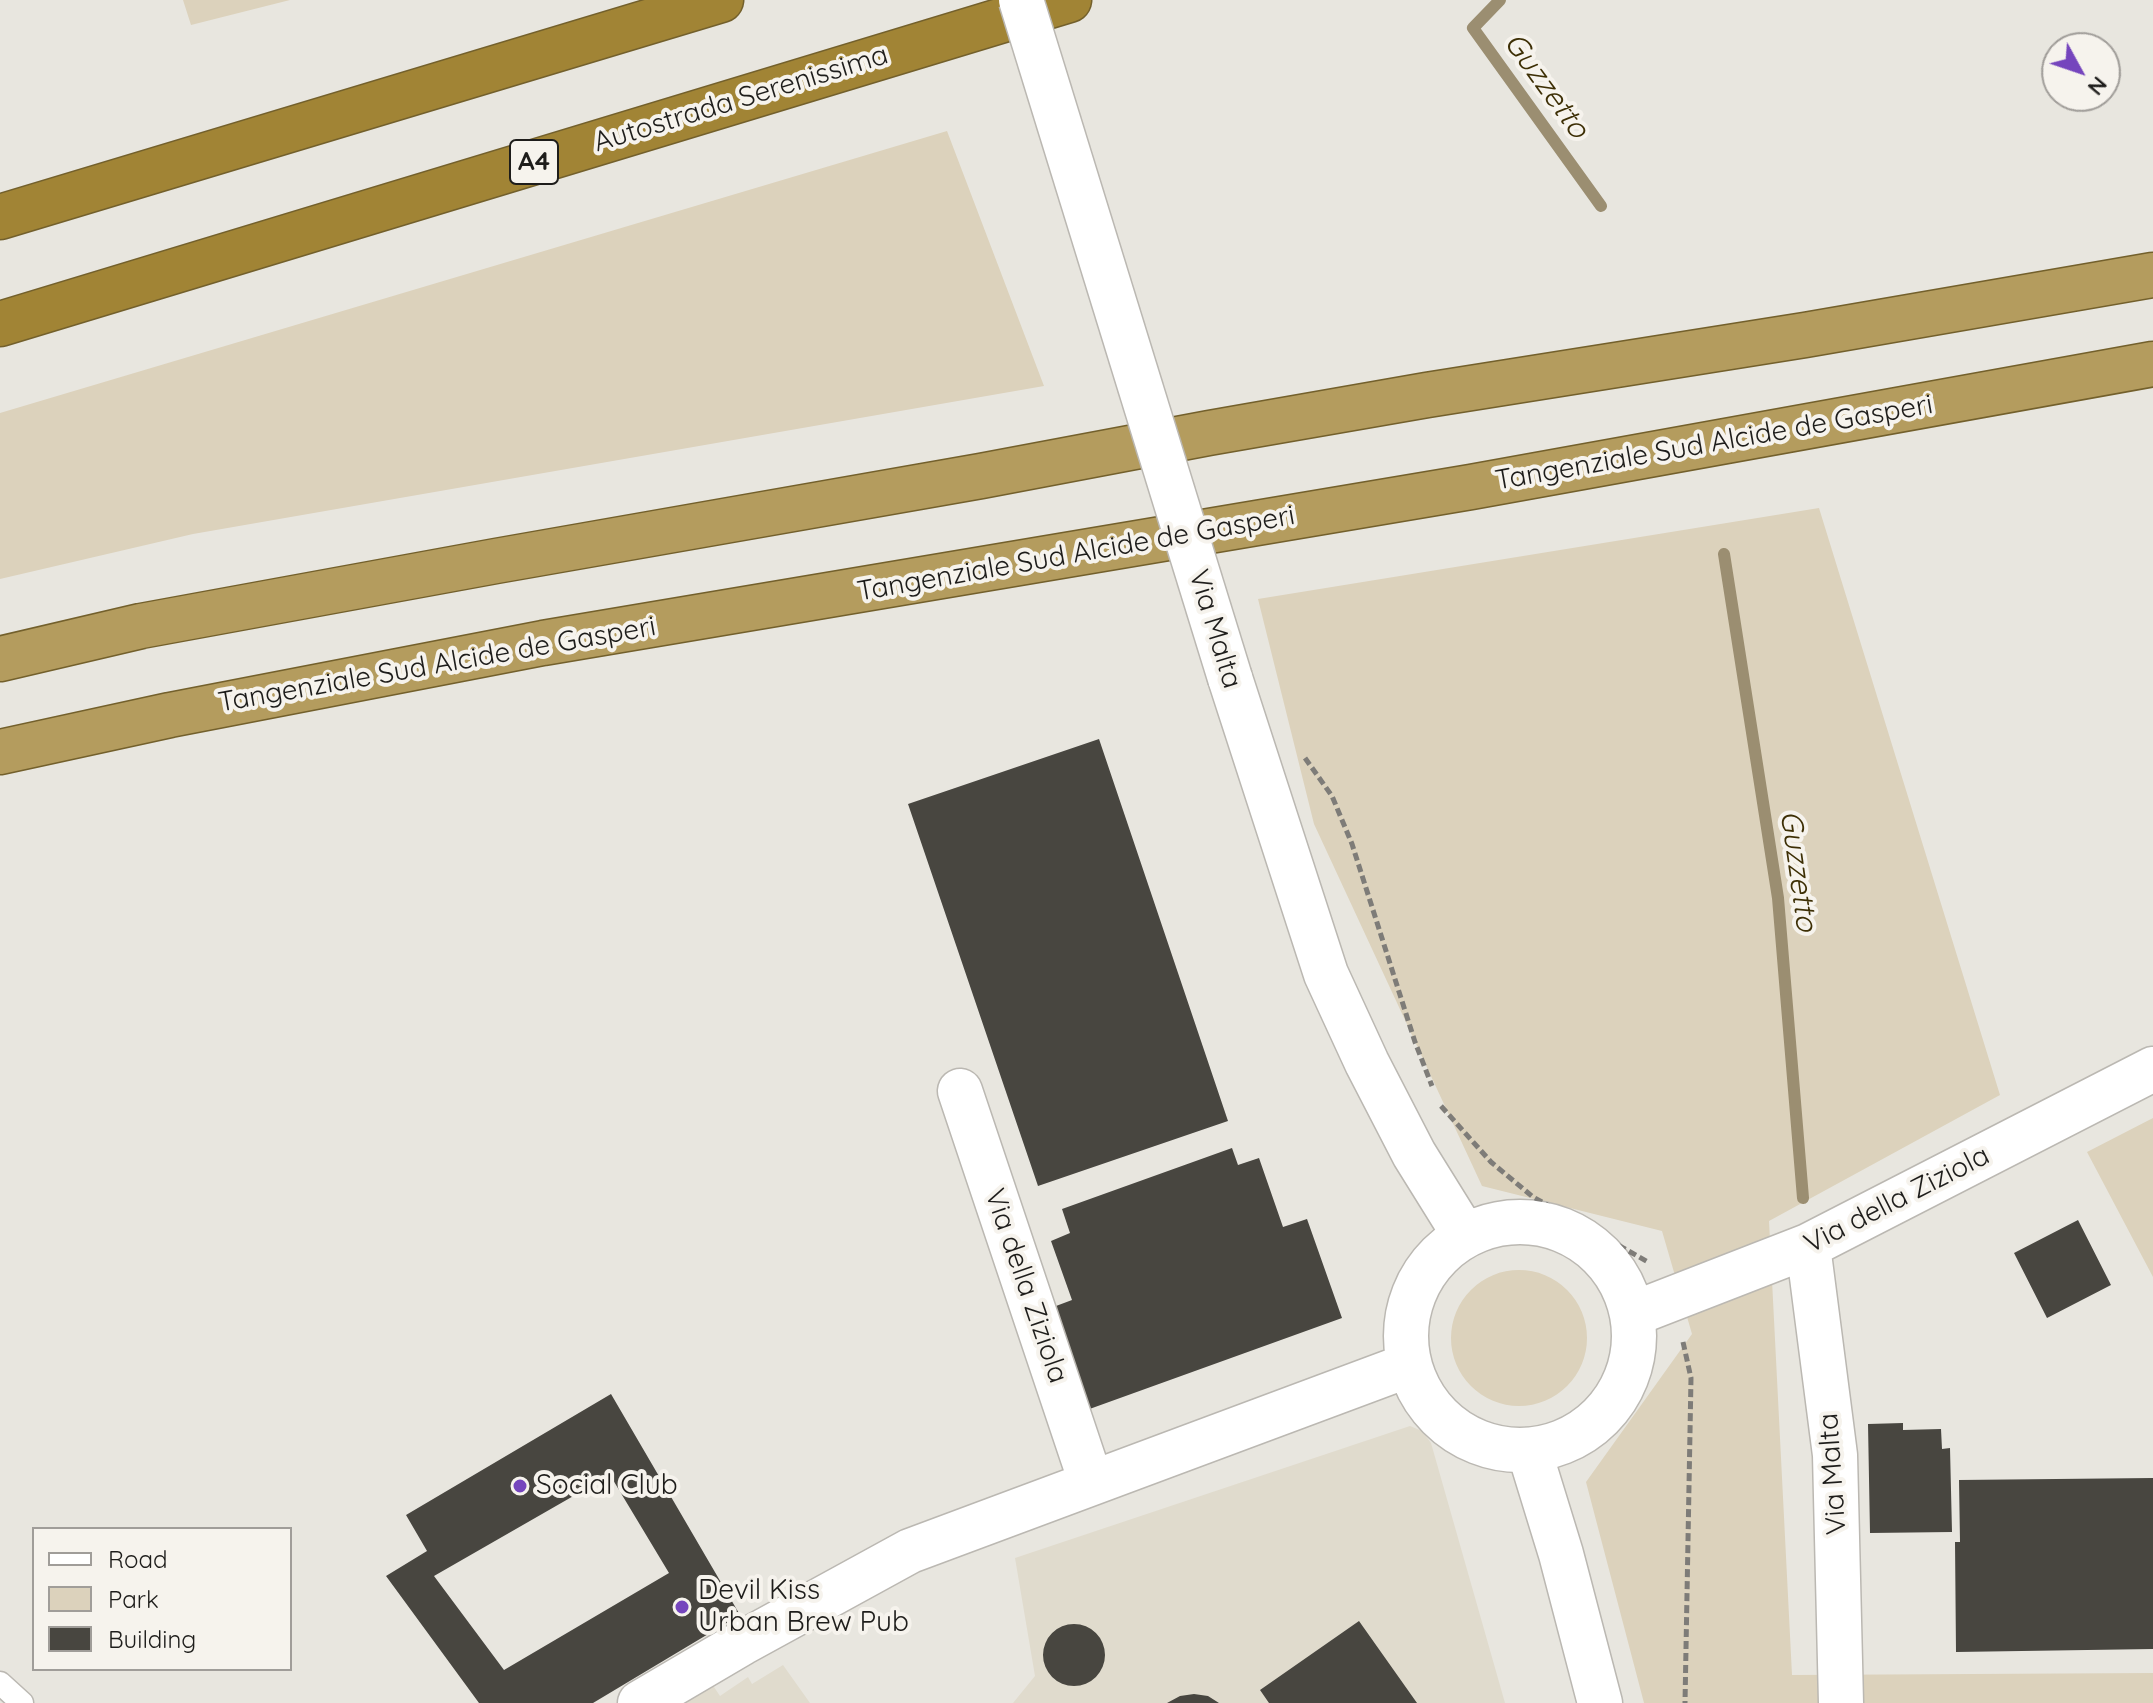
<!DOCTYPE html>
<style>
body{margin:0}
#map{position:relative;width:2153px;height:1703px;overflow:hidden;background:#e8e6df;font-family:Quicksand,sans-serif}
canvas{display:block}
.legend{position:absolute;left:32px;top:1527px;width:260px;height:144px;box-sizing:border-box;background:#f6f3ed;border:2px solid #a09d99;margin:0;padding:10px 14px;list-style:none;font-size:24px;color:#1e1d1b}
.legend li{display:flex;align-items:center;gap:16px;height:40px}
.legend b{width:40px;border:2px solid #a09d99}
.north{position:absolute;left:2041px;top:32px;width:80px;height:80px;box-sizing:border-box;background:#f6f3ed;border:2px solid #a09d99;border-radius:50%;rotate:130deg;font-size:22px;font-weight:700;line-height:32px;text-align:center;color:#1e1d1b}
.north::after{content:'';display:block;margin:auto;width:28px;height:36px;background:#7545bd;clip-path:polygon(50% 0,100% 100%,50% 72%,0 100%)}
</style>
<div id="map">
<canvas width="2153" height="1703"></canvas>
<ul class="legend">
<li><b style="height:10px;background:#fff"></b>Road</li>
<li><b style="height:22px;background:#dcd2bc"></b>Park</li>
<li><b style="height:22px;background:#484640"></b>Building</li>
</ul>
<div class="north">N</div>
</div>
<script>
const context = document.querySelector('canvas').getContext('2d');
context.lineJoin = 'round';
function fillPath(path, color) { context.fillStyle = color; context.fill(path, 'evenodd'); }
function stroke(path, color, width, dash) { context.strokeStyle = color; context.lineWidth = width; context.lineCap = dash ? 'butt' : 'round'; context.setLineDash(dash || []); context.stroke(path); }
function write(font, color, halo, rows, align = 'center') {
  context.font = font + ' Quicksand,sans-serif'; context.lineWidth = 8; context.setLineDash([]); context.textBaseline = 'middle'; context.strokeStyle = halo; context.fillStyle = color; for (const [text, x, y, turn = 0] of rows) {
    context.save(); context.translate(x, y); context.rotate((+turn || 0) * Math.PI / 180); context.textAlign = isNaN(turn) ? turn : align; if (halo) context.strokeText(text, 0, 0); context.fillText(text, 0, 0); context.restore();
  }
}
fillPath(new Path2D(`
 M1410,1426L1422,1431L1431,1443L1505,1703H1013L1035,1676L1015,1558Z
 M783,1665L810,1703H686L712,1684L720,1696L748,1677L752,1684Z`), '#e0dbcd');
fillPath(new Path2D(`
 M183,0H290L191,25Z
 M947,131L1044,386L193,534L0,579V413Z
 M1819,508L2000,1095L1769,1221L1792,1675L2153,1673V1703H1644L1586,1482L1692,1334L1662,1231L1482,1186L1314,824L1258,599Z
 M2153,1118V1277L2087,1152Z
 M1451 1338a68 68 0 1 1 136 0a68 68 0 1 1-136 0Z`), '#dcd2bc');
stroke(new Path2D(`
 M1500,0L1473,28L1601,206
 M1724,554L1778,898L1803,1198`), '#9b8e71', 12);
fillPath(new Path2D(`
 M1099,739L1228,1121L1038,1186L908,804Z
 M1232,1148L1238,1165L1259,1158L1283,1227L1307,1219L1342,1318L1084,1411L1048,1309L1072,1300L1051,1241L1070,1233L1062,1209Z
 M2078,1220L2111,1285L2047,1318L2014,1253Z
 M611,1394L740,1615L593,1703H479L386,1576L427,1551L406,1515ZM610,1475L669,1573L504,1670L434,1576Z
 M1903,1423V1430L1941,1429L1942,1449L1950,1448L1952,1532L1870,1533L1868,1424Z
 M2153,1478V1649L1956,1652L1955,1542H1960L1959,1480Z
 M1359,1621L1417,1703H1269L1260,1690Z
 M1043 1655a31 31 0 1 1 62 0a31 31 0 1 1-62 0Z
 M1194,1694L1208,1696L1219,1703H1167L1180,1696Z`), '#484640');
const service = new Path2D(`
 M0,1683L22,1703`);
const minor = new Path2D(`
 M960,1091L1091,1482
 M1808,1246L1835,1455L1841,1703
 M1633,1314L1808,1246L2153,1069
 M1529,1450L1561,1554L1600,1703`);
const tertiary = new Path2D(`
 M1230,678L1326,974L1367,1063L1414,1154L1465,1236
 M1406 1336a114 114 0 1 1 228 0a114 114 0 1 1-228 0Z
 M640,1703L742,1643L910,1551L1409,1365`);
const trunk = new Path2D(`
 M0,659L141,626L496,561L981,476L1209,433L1427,395L1805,335L2153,275
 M0,752L170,715L543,643L1471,487L2153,364`);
const motorway = new Path2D(`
 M0,217L721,0
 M0,324L1069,0`);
stroke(service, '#bbb8b2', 25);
stroke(minor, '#bbb8b2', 47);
stroke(tertiary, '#bbb8b2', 47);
stroke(trunk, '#73602c', 47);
stroke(motorway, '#73602c', 47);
stroke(new Path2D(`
 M1305,758L1332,796L1352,844L1415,1042L1432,1086
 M1441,1106L1491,1162L1533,1197L1648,1262
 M1683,1342L1691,1378L1685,1703`), '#7e7c78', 5, [8, 4]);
stroke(service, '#fff', 22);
stroke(minor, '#fff', 44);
stroke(tertiary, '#fff', 44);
stroke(trunk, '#b49c5e', 44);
stroke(motorway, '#a18435', 44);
const tertiaryBridge = new Path2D(`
 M1021,0L1230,678`);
stroke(tertiaryBridge, '#bbb8b2', 47, []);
stroke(tertiaryBridge, '#fff', 44);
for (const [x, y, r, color] of [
 [520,1486,8,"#7545bd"],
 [682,1607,8,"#7545bd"]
]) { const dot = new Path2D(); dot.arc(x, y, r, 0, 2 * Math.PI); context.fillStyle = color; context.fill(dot); stroke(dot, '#f6f3ed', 3); }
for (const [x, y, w] of [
 [534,162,48]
]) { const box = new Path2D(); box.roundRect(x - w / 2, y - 22, w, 44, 6); context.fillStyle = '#f6f3ed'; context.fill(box); stroke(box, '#1e1d1b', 2); }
write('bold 26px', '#1e1d1b', null, [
 ["A4",534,162]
]);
write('28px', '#1e1d1b', '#f6f3ed', [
 ["Autostrada Serenissima",741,99,-17],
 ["Tangenziale Sud Alcide de Gasperi",1714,443,-10],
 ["Tangenziale Sud Alcide de Gasperi",1076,554,-10],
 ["Via Malta",1215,629,73],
 ["Tangenziale Sud Alcide de Gasperi",437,665,-10],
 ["Via della Ziziola",1897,1200,-27],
 ["Via della Ziziola",1026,1286,71],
 ["Via Malta",1833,1474,-94]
]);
write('28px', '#1e1d1b', '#f6f3ed', [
 ["Social Club",536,1486],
 ["Devil Kiss",698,1591],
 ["Urban Brew Pub",698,1623]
], 'left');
write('italic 30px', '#3d2f05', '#f6f3ed', [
 ["Guzzetto",1546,86,54],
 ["Guzzetto",1798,871,82]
]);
</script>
